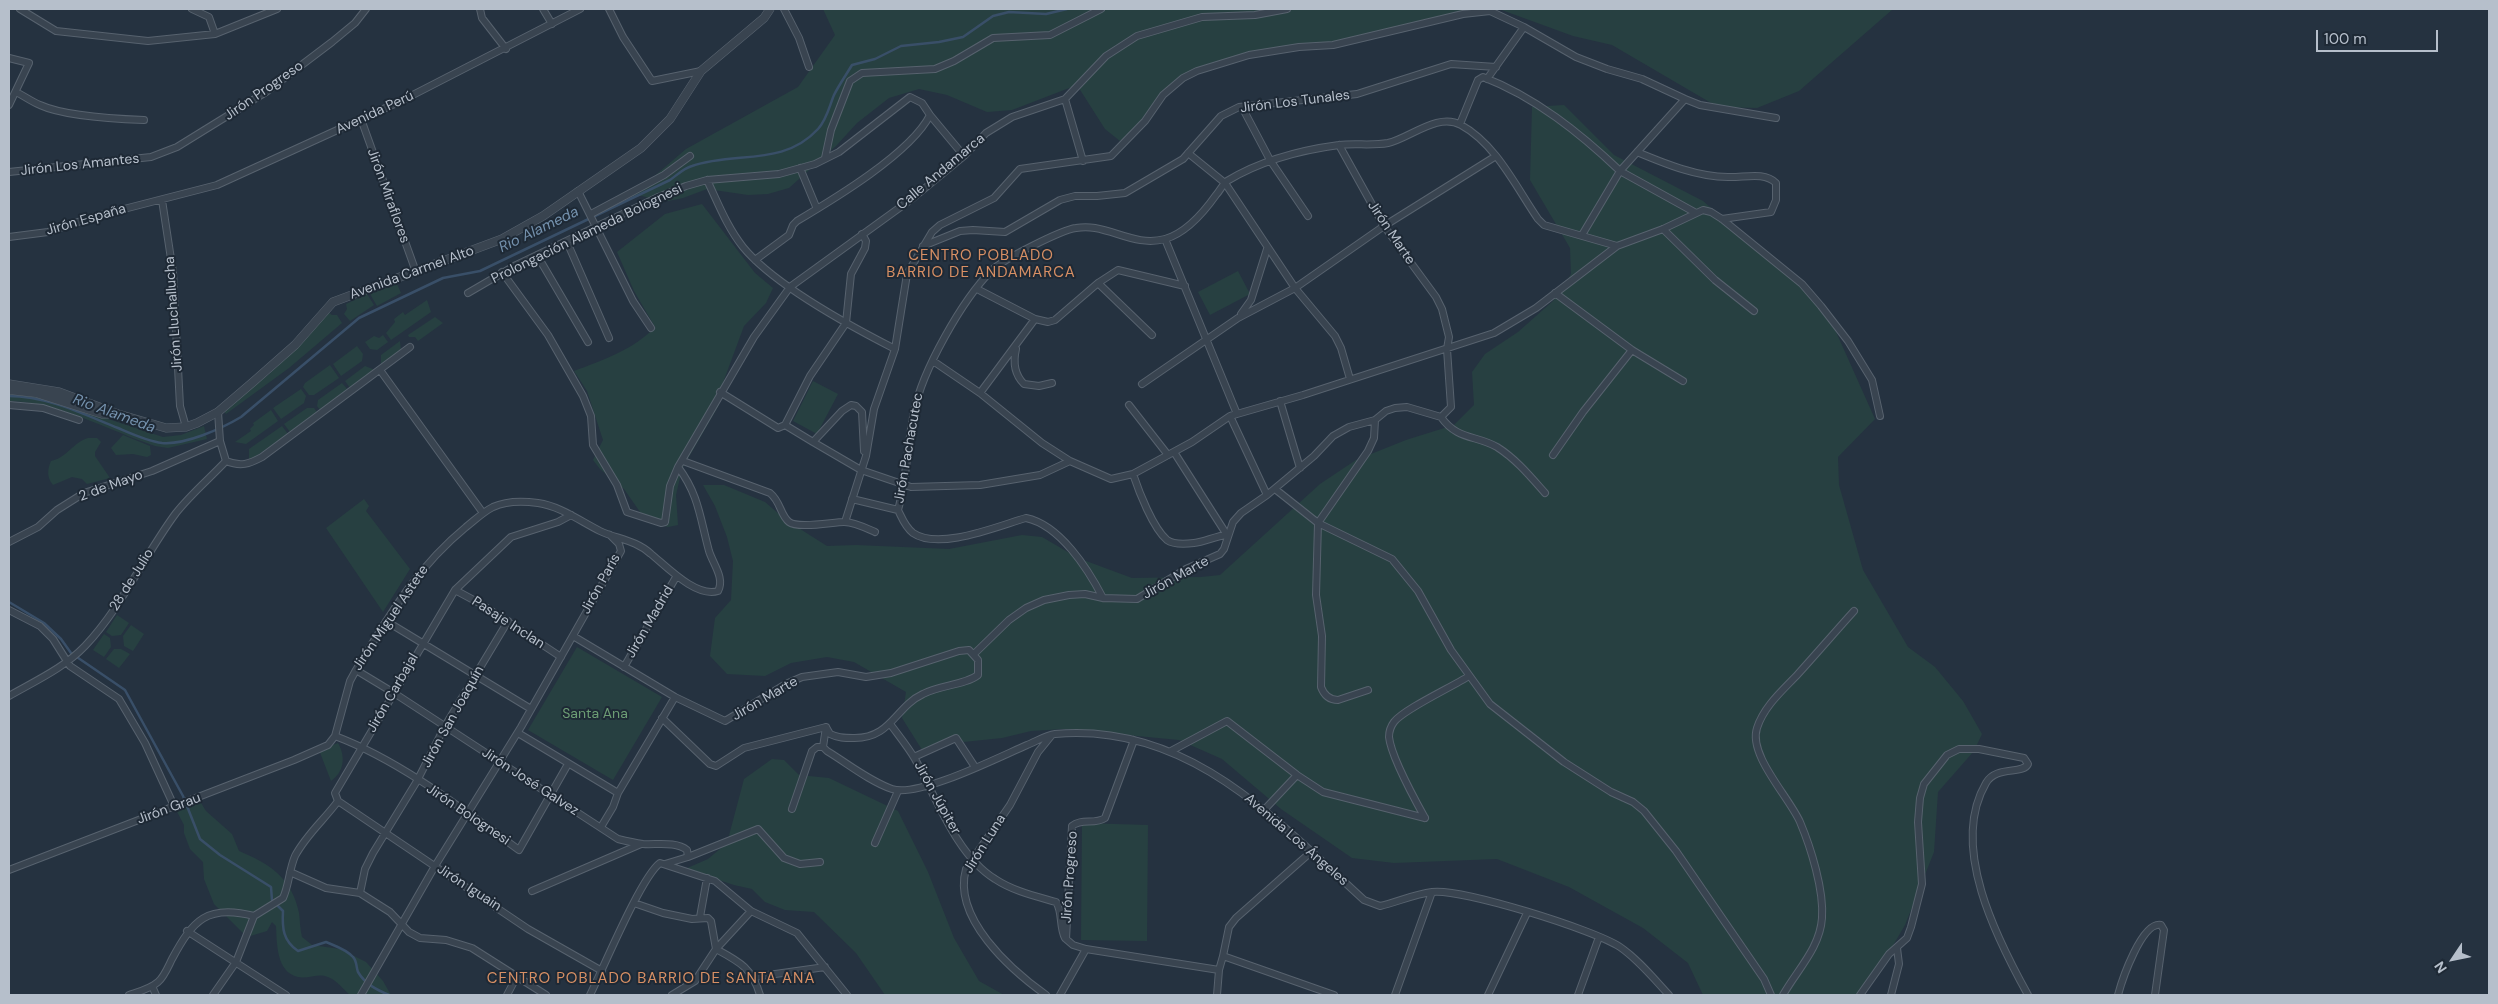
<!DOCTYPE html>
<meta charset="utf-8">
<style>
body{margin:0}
#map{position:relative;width:2498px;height:1004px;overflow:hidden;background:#253240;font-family:"DM Sans",sans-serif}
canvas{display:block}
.frame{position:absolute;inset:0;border:10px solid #b6bfcb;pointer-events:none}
.north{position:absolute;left:2428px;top:934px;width:50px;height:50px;-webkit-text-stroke:4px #1e2935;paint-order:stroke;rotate:236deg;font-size:14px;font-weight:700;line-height:20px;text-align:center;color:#b6bfcb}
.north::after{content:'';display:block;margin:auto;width:18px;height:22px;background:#b6bfcb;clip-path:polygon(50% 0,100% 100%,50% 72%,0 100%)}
.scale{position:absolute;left:2316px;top:30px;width:122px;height:22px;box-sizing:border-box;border:2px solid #b6bfcb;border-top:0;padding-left:6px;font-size:15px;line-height:18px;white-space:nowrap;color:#b6bfcb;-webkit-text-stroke:4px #1e2935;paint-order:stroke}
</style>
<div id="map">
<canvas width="2498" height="1004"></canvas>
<div class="frame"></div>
<div class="north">N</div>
<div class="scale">100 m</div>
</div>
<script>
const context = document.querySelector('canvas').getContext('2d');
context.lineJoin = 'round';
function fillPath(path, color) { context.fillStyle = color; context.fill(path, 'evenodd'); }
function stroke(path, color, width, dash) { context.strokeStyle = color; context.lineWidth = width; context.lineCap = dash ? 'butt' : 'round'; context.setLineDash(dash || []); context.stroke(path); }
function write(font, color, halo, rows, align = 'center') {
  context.font = font + ' "DM Sans",sans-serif'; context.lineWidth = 4; context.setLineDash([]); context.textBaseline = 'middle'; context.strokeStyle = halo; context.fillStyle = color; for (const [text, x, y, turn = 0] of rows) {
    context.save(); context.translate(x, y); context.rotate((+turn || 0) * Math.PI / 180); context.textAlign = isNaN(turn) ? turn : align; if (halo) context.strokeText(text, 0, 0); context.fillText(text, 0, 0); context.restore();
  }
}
fillPath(new Path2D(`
 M823,9H1476L1345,40L1251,52L1185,75L1167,92L1137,129L1120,141L1105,129L1077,85L1012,110L987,112L947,95L919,89L889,98L857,123L836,146L789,188L768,194L748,195L707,189L683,198L663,202L642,196H628L637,191L686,149L798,87L835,35Z
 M1499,9H1893L1799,91L1757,108L1718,107L1612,45L1573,36Z
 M1564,105L1614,155L1703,201L1824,305L1875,419L1838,457L1839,485L1863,570L1908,647L1935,667L1963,701L1982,734L1974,751L1938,792L1934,852L1905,925L1864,995H1703L1688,963L1643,928L1569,887L1497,859L1394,863L1352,858L1281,809L1222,759L1179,740L1064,729L1031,731L1002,738L954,743L924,753L902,718L906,692L854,662L827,657L791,663L765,676L727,674L710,656L715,618L731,600L733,561L727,537L715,506L703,485H724L765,502L786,520L827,546L856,545L949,549L1022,535L1042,537L1078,558L1132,578L1201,577L1220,575L1320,484L1356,460L1406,440L1454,425L1474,405L1472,372L1485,354L1518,332L1553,301L1571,274L1570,248L1530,180L1532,107Z
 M702,204L755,273L773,288L766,303L744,326L724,380L719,405L682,469L676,495L678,525L668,527L647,522L624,489L600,469L593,460L603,440L587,391L574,371C601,361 635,349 655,327L634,291L617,252L665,214Z
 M1238,271L1250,294L1210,315L1198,292Z
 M397,284L401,293L377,306L370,294Z
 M367,294L374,305L350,321L344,314L347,309L346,304Z
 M427,300L431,312L391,340L386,333L395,322L394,319L403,312L405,315Z
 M328,312L332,315H337L342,323L289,368L226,414L224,411L225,405L267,376L296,349Z
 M435,317L443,323L418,341L415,337H409L408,335Z
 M383,335L388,342L377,350L370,349L365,342L374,336L379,338Z
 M400,341L401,351L381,366V355Z
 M357,346L363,354L362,361L341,376L333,364Z
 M330,365L339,378L314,395H309L303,387L305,383Z
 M365,366L375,370L350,388L345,381Z
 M813,381L838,394L817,434L793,421Z
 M342,383L348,390L320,410L317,406L318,400Z
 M301,389L306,396L304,403L281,419L273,408Z
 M9,392H26L163,437L181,435L204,426L207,439L168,448L155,446C107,430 60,402 9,401Z
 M307,408H314L317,412L290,432L284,424Z
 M271,410L278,421L246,444L235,442L251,431L250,429L254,425L253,423Z
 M282,426L288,434L249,461V449Z
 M123,435L150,446L151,455L147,457L133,454L116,455L111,448Z
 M88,438H97L101,442L95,452V456L110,478L87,484L82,479L72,477L53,485C47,478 47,470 51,461C67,458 72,443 88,438Z
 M364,499L369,506L366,511L410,569L383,612L326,528Z
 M117,615L129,623L121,635L112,636L106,632Z
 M131,625L144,634L133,651L124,646L123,636Z
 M104,634L110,638L111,647L104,657L93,650Z
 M577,647L662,697L613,780L528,730Z
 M114,649H121L130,654L119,668L106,659Z
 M338,743C346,757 344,772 331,781L319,750Z
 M772,759L784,760L799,775L829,778L898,811L928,872L954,938L979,981L1004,995H885L856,953L814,912L785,910L765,902L752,889L734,885L685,869L708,859L727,843L744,779Z
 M198,798L206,811L232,834L239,851C270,864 292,878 299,913C300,921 300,929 302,937L312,945L340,949L366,962L383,981L391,995H350C343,989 335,978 325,976C317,974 307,979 298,977C276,972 277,943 276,926L272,922L267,931L247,937L214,904L204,879L203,862L190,849L184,833V825L174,806Z
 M1082,823L1148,825L1147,941L1081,940Z`), '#274041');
stroke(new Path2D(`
 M9,396C47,396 83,414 118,428C132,434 147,441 162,443C185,445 221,429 241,417L359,318L443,278L480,271L670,180C677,175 684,168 692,166C736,151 783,167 818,129C827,119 829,107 834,95C839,85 846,75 852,65L875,59L901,46L939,42L963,37L993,16L1009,12L1046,14L1067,9
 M9,602L44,623L61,639L71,653L125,690L183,796L200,839L220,855L271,887L272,900L283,911C282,928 283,941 298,951L326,942C335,946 346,949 353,957C357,961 356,967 358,972C365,984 377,990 389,995`), '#394f68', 2.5);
const minor = new Path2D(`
 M20,9L56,31L148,41L215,34L277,9
 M192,9L209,17L215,34
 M480,9L482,18L506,49
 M543,9L552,24
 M609,9L623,37L652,81L701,71
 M784,9L799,38L809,67
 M9,58L29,63L9,105
 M1487,79L1524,27
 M16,92C24,96 32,102 40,105C64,116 117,119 144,120
 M1065,99L1083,161
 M1685,99L1620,171L1696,213
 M1242,107L1270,160L1308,216
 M930,115L964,156
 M361,119L416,272
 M1460,124L1478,80L1483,77C1535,97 1580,133 1620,171L1582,235
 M1637,152C1666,164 1697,177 1728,177C1743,178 1764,171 1776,183V200L1771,212L1722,219
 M1188,153L1225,183L1295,288L1335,336L1341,348L1350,379
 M825,158L831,130L850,81L862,73L935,69L954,61L993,38L1050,35L1101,9
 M800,168L817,209
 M9,172L151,157L177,147L266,92L332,42L355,23L366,9
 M707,180C718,203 727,227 743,247C774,285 850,326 895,349
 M578,191L633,301L651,328
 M162,200L173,272L180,406L186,427
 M591,214L664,175L690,156
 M1663,229L1715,280L1754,311
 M9,237L48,232L93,217L217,185L403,100L580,9
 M1165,239L1237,414
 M567,242L609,338
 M923,246L960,231L973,230L1005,232L1060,200L1075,196H1097L1125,193L1183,159L1221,116L1239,107L1357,94L1451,64L1496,67
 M537,255L588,342
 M502,272L548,335L583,396L591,416L593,445L617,485L627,512L661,523L665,522L670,486L678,467
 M1098,283L1118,270L1185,286
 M977,289L1035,319
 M468,293L516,265L656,198L686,186L707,180L779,174L815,164L839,152L910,97L922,103L930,115C911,153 834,199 797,221L793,225L789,235L755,260
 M1555,293L1632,350L1683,381
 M1241,314L1251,300L1267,249
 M1016,349C1013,362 1014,374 1024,384L1039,386L1052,383
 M933,361L980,393L1042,443L1070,461
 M380,370L483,513
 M1142,384L1238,318L1295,288L1384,226L1496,156
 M720,392L778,428L785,425L810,376L846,323L851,274L865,248L866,241L862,234
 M980,393L1035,319L1048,322L1055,320L1098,283L1152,335
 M1280,401L1300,468
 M9,405L43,408L79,420
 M1129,405L1168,455
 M218,412L220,441
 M1230,416L1267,495
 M1441,417C1457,440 1476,435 1497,447C1516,459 1530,476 1545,493
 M785,425L813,442L842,411L851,405L856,406L862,412L864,451
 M813,442L861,470L911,487L980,485L1040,475L1070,461L1111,479L1133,474L1192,442L1230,416L1303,395L1494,333L1536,308L1617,246L1663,229L1703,210L1711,212L1722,219L1802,284L1821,306L1848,341L1872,380L1880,416
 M1553,455L1583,412L1632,350
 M226,461C241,467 249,464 262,457L410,347
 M683,461L770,493C781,502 780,515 789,522C798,529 833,522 844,522C854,522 866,528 875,532
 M1133,474C1139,492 1153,528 1167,540C1174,545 1186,544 1194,543C1205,542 1215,536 1227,535L1174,452
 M1275,489L1318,523L1392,559L1418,591L1451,650L1490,704L1564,762L1611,792L1633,802L1644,811L1676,851L1764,979L1771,995
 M852,499L898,510
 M845,522L866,456L874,409L895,349L907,274L932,232L940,225L994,198L1020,169L1111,156L1145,121L1163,95L1183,78L1197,71L1249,55L1299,47L1333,45L1463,14L1490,11L1524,27L1576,57L1607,69L1642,79L1685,99L1700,105L1776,118
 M9,542L38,527L57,510L84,493L152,471L220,441
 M455,590L481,604L561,657
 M1103,598C1088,569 1060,525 1026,518C998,526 939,551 913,533C905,527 902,518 898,510C907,478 907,445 914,412C922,371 962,300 992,270C1004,259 1061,230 1076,228C1082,227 1089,227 1095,228C1119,232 1139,246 1165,239C1186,233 1204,212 1216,195C1220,191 1222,185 1227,181C1260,161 1301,150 1339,145C1355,143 1372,146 1388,143C1410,138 1438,112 1461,125C1496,144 1516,187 1538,219L1544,225L1617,246
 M9,610L40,626L53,639L70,666L119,699L145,743L174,806
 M386,621L531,709
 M573,636L675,697L725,721L786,684L802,677L838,672L866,677L891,673L959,651L969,650L978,660V675C965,685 940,685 923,694C895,707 891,739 853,738C845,738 838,738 830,734L826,727L744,748L716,766L710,764L662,718
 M974,654L1009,620L1026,608L1044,600L1069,595L1085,594L1103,598L1137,599L1186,569L1220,554L1224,549L1233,522L1241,513L1267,495L1314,456L1333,436L1349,427L1375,420L1386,411L1395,408L1407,407L1441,417L1451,407L1447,349L1449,337L1442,309L1436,297L1384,226L1339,145
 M624,667L676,577
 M356,670L394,693L618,839C626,841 635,843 643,844C656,845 676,841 687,850L688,857L665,864
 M1368,690L1338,700C1330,700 1324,695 1321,687L1322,636L1316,595L1318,523L1368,451L1374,438L1375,420
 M9,696C35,681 64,668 85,646C122,607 144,556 176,513C191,494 209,479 226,461L220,441
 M891,725C899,736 908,747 915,759C936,797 957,856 995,879C1013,891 1035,896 1056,902C1063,912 1059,927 1065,938
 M826,727L823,747L827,751C847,763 869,781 892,789C918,798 999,757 1027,745C1035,742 1046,735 1055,734C1188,722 1275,819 1364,900L1380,906C1397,902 1415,894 1432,892C1461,888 1595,930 1620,947C1639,960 1654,979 1669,995
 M518,733L618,793
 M1171,751L1227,721L1297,775L1323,792L1425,818
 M914,757L956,738L975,767
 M568,764L519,850C464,810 399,760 335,736L350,681L356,670C389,616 416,568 466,527C475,520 483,512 493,507C506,501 524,501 538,503C560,506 580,521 600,531C617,539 636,540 651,554C666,566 696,598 718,591C725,578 713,564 709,551C700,518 699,495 678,467L754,337L790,287L913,198L964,156L986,133L1012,117L1065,99L1106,56L1137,36L1202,17L1255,15L1287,9
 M338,801L528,929L602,971
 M792,809L812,751L817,747H823
 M1265,809L1297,775
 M1425,818C1415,800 1391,756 1389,737C1389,732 1391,726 1394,722C1404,709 1452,687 1469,676
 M601,827L613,807L618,793L675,697
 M875,843L898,791
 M1311,852L1236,918L1229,927L1223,956L1334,995
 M688,857L758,829L784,858L800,864L820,862
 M9,870L294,760L328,745L335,736
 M290,872L326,888L360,893L390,912L409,932L420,938L446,940L472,948L546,995
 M532,891L641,844
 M360,893L365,869L373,853L417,781L445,726L508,621
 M634,903L663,913L692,919L708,918L711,921L716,949C740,962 752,968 760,995
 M700,917L707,878
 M187,931L286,995
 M1086,949L1219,970L1217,995
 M1219,970L1223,956
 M754,977L825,967
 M152,986L156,995
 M129,995C138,992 150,989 158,982C164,977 168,967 172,959C193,920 207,904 254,916
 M213,995L236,962L254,916L283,898C289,885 289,870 295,856C306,835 324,820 338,801L335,793L455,590L511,537L558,522L571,515
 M361,995L435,866L521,727L621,551L619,544L610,535
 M507,995L517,976
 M590,995C603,969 641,877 660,863L715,881L751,911L797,933L847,995
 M672,995L695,981L716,949L751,911
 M1046,995C1011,970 952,918 966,869L1010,805L1038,752L1051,736
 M1060,995L1086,949L1073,945L1066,939L1072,826C1081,818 1095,825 1105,818L1134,740
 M1395,995L1432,892
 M1488,995L1527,913
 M1578,995L1599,937
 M1783,995C1797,970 1820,948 1822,918C1824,890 1811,848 1800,822C1789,797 1748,755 1757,728C1764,706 1783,690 1798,674C1817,653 1835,632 1854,611
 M1860,995L1889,954L1907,938L1911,927L1922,884L1918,822L1920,798L1924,784L1947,755L1959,749H1979L2024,758L2028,764C2023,775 1996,765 1986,783C1949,846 1997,939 2028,995
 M1891,995L1899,964L1897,948
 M2118,995C2122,980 2142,921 2161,925L2164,930L2155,995`);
const tertiary = new Path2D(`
 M9,384L59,392L118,414L166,428L186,427L197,423L218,412L253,382L295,345L333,302L502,239L543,216L641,148L670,119L701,71L764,18L770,9
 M9,390L36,393L102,414H114`);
stroke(minor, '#57626e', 8);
stroke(tertiary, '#57626e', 9);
stroke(minor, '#394450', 6);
stroke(tertiary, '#394450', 8);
write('14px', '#b6bfcb', '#1e2935', [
 ["Jirón Progreso",264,91,-35],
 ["Jirón Los Tunales",1295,102,-7],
 ["Avenida Perú",375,113,-25],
 ["Jirón Los Amantes",80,165,-6],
 ["Calle Andamarca",941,172,-40],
 ["Jirón Miraflores",388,196,70],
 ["Jirón España",86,220,-16],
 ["Jirón Marte",1391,233,56],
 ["Prolongación Alameda Bolognesi",587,234,-26],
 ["Avenida Carmel Alto",412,273,-20],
 ["Jirón Lluchallucha",174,314,-94],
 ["Jirón Pachacutec",909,448,-80],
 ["2 de Mayo",111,486,-20],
 ["Jirón Marte",1176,578,-29],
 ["28 de Julio",132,580,-58],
 ["Jirón París",601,584,-61],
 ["Jirón Miguel Astete",391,618,-56],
 ["Jirón Madrid",650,622,-60],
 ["Pasaje Inclan",508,623,33],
 ["Jirón Carbajal",393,693,-60],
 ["Jirón Marte",765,699,-30],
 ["Jirón San Joaquín",453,717,-61],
 ["Jirón José Galvez",530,782,33],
 ["Jirón Júpiter",937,798,61],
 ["Jirón Grau",169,809,-20],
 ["Jirón Bolognesi",468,815,34],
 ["Avenida Los Ángeles",1296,840,41],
 ["Jirón Luna",985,844,-58],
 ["Jirón Progreso",1070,877,-86],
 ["Jirón Iguain",469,888,33]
]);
write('14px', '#6c9c74', '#1e2935', [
 ["Santa Ana",595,714]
]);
write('italic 15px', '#7592ae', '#1e2935', [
 ["Rio Alameda",539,230,-26],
 ["Rio Alameda",114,414,20]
]);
context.letterSpacing = '1px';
write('15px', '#d78f64', '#1e2935', [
 ["CENTRO POBLADO",981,256],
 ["BARRIO DE ANDAMARCA",981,273],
 ["CENTRO POBLADO BARRIO DE SANTA ANA",651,979]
]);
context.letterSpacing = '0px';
</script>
